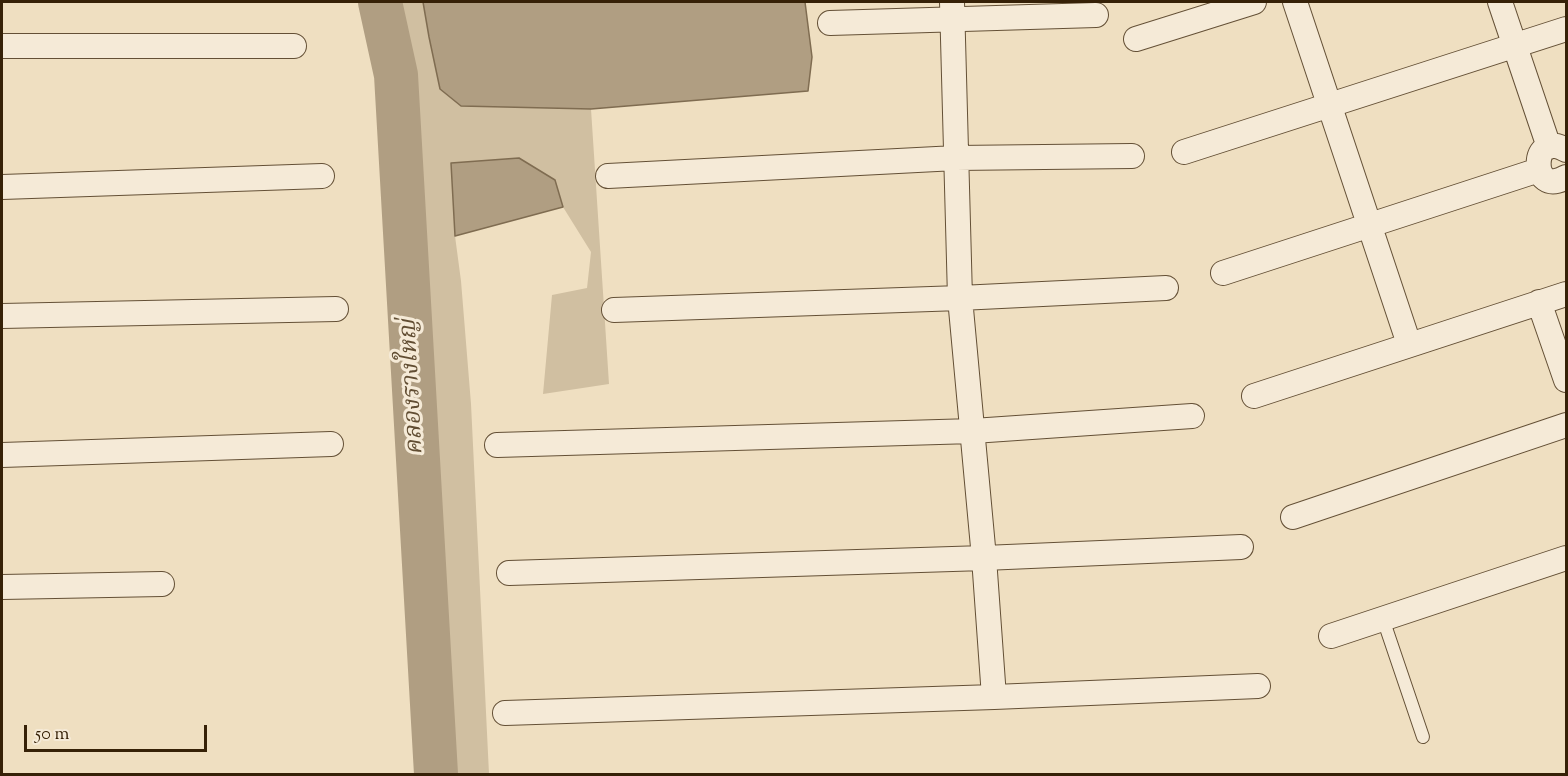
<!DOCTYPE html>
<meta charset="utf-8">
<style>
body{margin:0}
#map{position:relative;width:1568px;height:776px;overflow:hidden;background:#efdfc1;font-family:"Sorts Mill Goudy",serif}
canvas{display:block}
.frame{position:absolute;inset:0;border:3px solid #362107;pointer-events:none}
.scale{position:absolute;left:24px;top:725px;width:183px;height:27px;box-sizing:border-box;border:3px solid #362107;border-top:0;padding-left:8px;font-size:18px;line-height:21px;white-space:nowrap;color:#362107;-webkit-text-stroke:4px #f5ead7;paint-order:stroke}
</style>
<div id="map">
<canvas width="1568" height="776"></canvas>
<div class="frame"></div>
<div class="scale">50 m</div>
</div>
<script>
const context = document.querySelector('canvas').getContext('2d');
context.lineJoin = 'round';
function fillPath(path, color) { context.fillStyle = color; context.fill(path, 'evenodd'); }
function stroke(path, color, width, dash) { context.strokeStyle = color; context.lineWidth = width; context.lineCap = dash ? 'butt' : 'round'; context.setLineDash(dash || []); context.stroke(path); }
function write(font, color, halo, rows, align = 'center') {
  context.font = font + ' "Sorts Mill Goudy","Noto Serif Thai",serif'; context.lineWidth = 6; context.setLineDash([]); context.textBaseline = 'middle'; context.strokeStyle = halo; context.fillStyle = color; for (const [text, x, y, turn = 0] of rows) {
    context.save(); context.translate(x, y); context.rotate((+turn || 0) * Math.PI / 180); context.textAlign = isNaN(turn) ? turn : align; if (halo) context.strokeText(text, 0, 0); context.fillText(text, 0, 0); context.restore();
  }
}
fillPath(new Path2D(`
 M393,2H423L429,37L440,89L461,106L591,109L609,384L543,394L552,295L587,288L591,252L563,207L555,180L451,163L455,236L461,281L471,404L489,774H453L449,648L432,418L423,231L399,29Z`), '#d0bfa1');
const water = new Path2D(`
 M423,2H805L812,57L808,91L591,109L461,106L440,89L429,37Z
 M519,158L555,180L563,207L455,236L451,163Z`);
fillPath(water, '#b09e82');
stroke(water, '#7f6c51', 1.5);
stroke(new Path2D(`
 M380,2L396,75L436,774`), '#b09e82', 44);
const lane = new Path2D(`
 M1383,619L1423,737`);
const street = new Path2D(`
 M952,2L960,298L984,558L994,697
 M1295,2L1409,344
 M1500,2L1549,147
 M830,23L1096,15
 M1136,39L1254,2
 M2,46H294
 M1566,150C1530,128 1529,199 1566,177
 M1184,152L1566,29
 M608,176L956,158L1132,156
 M2,187L322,176
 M1223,273L1539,170
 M1539,302L1566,380
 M614,310L960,298L1166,288
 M2,316L336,309
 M1254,396L1566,294
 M497,445L973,431L1192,416
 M2,455L331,444
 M1293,517L1566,425
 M509,573L984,558L1241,547
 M2,587L162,584
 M1331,636L1566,558
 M505,713L994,697L1258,686`);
stroke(lane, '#645036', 14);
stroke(street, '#645036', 26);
stroke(lane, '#f5ead7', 12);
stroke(street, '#f5ead7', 24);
write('italic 24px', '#614d32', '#f5ead7', [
 ["คลองรางใหญ่",414,387,-93]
]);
</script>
